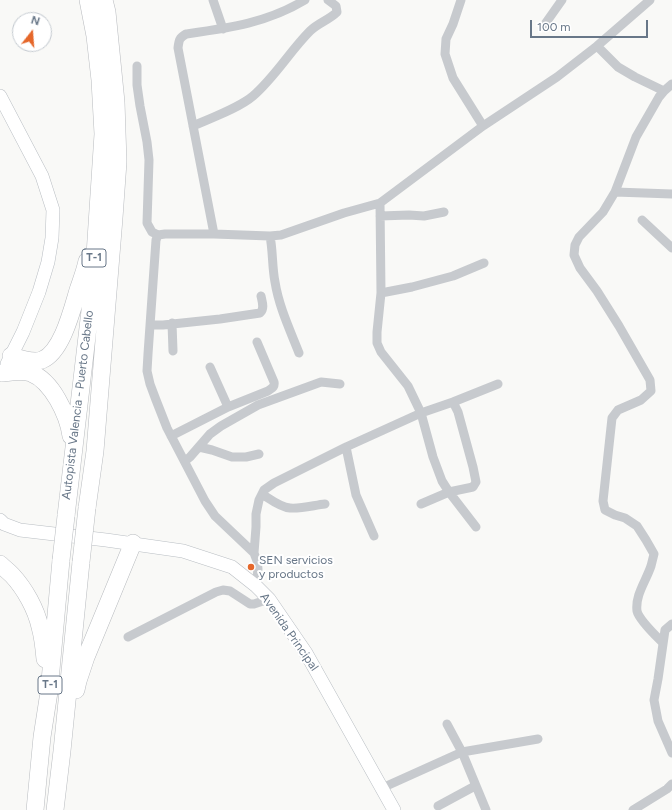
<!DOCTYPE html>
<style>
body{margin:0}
#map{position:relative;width:672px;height:810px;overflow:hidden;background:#f9f9f7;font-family:Figtree,sans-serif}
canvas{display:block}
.north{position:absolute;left:12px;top:12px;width:40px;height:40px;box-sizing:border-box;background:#fff;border:1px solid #c3c9cf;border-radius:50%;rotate:17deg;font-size:11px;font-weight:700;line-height:16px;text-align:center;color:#687788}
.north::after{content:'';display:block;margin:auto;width:14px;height:18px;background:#e5672a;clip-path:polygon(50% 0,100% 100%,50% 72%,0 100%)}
.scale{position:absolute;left:530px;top:20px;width:118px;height:18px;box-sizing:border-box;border:2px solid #687788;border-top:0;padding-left:5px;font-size:12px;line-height:14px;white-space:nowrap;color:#687788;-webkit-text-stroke:3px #fff;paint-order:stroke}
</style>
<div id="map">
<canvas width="672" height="810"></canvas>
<div class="north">N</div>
<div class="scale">100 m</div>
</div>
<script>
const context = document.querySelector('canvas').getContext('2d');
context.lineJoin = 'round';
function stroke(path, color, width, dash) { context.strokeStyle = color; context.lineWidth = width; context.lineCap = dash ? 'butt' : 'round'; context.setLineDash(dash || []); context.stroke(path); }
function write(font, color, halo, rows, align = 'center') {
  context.font = font + ' Figtree,sans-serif'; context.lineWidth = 4; context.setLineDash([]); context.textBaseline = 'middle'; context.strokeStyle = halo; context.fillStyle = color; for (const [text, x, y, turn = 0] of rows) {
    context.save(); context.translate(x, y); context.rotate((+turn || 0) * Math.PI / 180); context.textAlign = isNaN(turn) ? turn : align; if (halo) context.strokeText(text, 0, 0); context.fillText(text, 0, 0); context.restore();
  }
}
const secondary = new Path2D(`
 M0,96L42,176L53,210L52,238L48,262L39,292L23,332L7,364
 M0,520L4,524L20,530L106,540L183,551L232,567L256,586L269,599L306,653L394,810`);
const highway = new Path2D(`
 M11,356C21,359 32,363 42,360C62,352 72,310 78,290C81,281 85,271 87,261
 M3,373C12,372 22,370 31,373C52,381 68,415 71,436
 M87,508L95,451L114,218L118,162L116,102L107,12L104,0
 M66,516L93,285L103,134L100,80L95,36L88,0
 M0,564C4,568 8,571 12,575C25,589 36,609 40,627C43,637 44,648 45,659
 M76,690L78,681L86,657L133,543
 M35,810L42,737L49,692L61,560
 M55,810L62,751L81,562`);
stroke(secondary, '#b9bec3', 14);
stroke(highway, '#b8bbbf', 18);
stroke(new Path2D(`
 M213,0L223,29
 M461,0L453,24L446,39L445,54L453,78L483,126
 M545,24L562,0
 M597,46L618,67L635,77L664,91
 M137,66V85L140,106L147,142L149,160L147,223L152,232L158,235
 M193,126C211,118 239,108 253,96C275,77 290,51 310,31C318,23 329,20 337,12L336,6L328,0
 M615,192L672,194
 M380,203L381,293L377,332V343L381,352L408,386L421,413L433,457L442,481L449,492L473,487L476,482L473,467L458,412L453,402
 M380,216L409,215L424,216L444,212
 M642,220L672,248
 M214,234L178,48C179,40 179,38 186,34C229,28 267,23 305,0
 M270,236C273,251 272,267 275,282C279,307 290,330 299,353
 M381,293L412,287L453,276L484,263
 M172,323L173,351
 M150,325H163L220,319L260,313C265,309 262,301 261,296
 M210,367L228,407
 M171,436L228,407L268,391C272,388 275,387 274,382L257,342
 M199,447L212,450L232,457H246L259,454
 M346,447L356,495L374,536
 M185,461L190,457L210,434L221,426L258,405L321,382L340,384
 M262,494C270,499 280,507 290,508C301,509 315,505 325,504
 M421,504L449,492L476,527
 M254,553L215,516L205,501L167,428L156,400L150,384L147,371L148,354L156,240L158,235L165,234H214L270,236L281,235L344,213L380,203L483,126L557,77L597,46L650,0
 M256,586L258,569L257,561L254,553L256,527V514L259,500L264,490L274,483L346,447L421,413L453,402L498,384
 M672,624L665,630L658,679L654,700L658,721L672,753
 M128,637L216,592L223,590L230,591L250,604H254L269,599
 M663,643C656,636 639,620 637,611C635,595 646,581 651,566C652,562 653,558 654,554L646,540L637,526L625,518L615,515L605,510L603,501L612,418L618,410L641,400L651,391L650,380L619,326L597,291L580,268L574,255L575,245L579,237L603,212L615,192L636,137L659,97L664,91L672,84
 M447,724L462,752L538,739
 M382,788L462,752L486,810
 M438,806L475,786
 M633,810L667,789L672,784`), '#c7cace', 9);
stroke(secondary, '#fff', 13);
stroke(highway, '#fff', 17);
const highwayBridge = new Path2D(`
 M61,560L66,516
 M81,562L87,508`);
stroke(highwayBridge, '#b8bbbf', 18, []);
stroke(highwayBridge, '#fff', 17);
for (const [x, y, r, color] of [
 [251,567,4,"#e5672a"]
]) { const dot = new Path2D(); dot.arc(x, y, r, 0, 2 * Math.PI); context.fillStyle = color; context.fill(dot); stroke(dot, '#fff', 1.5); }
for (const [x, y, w] of [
 [94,258,24],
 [50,685,24]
]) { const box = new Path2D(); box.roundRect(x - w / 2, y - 9, w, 18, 3); context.fillStyle = '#fff'; context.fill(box); stroke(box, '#687788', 1); }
write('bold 11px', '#687788', null, [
 ["T-1",94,258],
 ["T-1",50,685]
]);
write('12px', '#687788', '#fff', [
 ["Autopista Valencia - Puerto Cabello",78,405,-83],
 ["Avenida Principal",289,632,55]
]);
write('12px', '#687788', '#fff', [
 ["SEN servicios",259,560],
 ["y productos",259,574]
], 'left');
</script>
